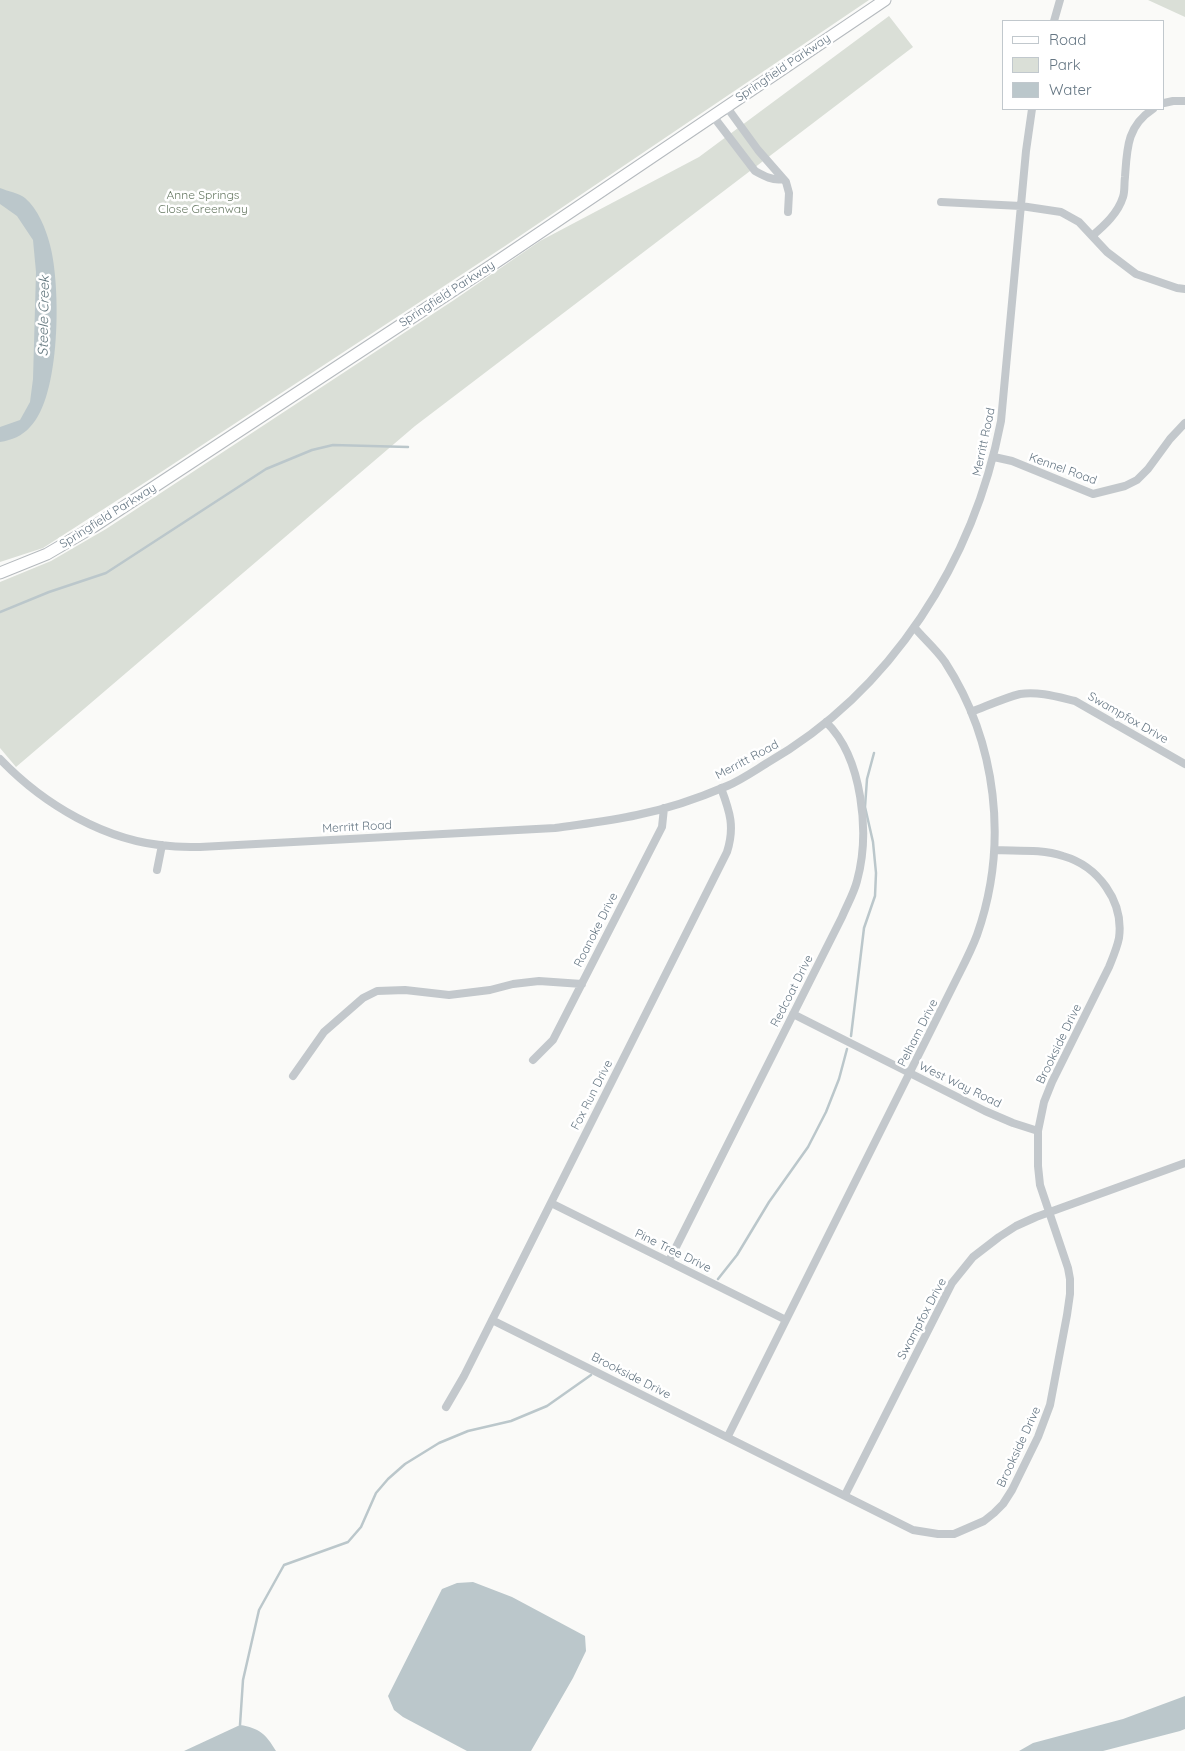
<!DOCTYPE html>
<style>
body{margin:0}
#map{position:relative;width:1185px;height:1751px;overflow:hidden;background:#fafaf8;font-family:Quicksand,sans-serif}
canvas{display:block}
.legend{position:absolute;left:1002px;top:20px;width:162px;height:90px;box-sizing:border-box;background:#fff;border:1px solid #c1c8cd;margin:0;padding:6px 9px;list-style:none;font-size:15px;color:#657683}
.legend li{display:flex;align-items:center;gap:10px;height:25px}
.legend b{width:25px;border:1px solid #c1c8cd}
</style>
<div id="map">
<canvas width="1185" height="1751"></canvas>
<ul class="legend">
<li><b style="height:6px;background:#fff"></b>Road</li>
<li><b style="height:14px;background:#dadfd7"></b>Park</li>
<li><b style="height:14px;background:#bbc7cb"></b>Water</li>
</ul>
</div>
<script>
const context = document.querySelector('canvas').getContext('2d');
context.lineJoin = 'round';
function fillPath(path, color) { context.fillStyle = color; context.fill(path, 'evenodd'); }
function stroke(path, color, width, dash) { context.strokeStyle = color; context.lineWidth = width; context.lineCap = dash ? 'butt' : 'round'; context.setLineDash(dash || []); context.stroke(path); }
function write(font, color, halo, rows, align = 'center') {
  context.font = font + ' Quicksand,sans-serif'; context.lineWidth = 5; context.setLineDash([]); context.textBaseline = 'middle'; context.strokeStyle = halo; context.fillStyle = color; for (const [text, x, y, turn = 0] of rows) {
    context.save(); context.translate(x, y); context.rotate((+turn || 0) * Math.PI / 180); context.textAlign = isNaN(turn) ? turn : align; if (halo) context.strokeText(text, 0, 0); context.fillText(text, 0, 0); context.restore();
  }
}
fillPath(new Path2D(`
 M0,0H869L505,246L155,476L43,548L0,562Z
 M1148,0H1185V17Z
 M889,16L913,47L415,426L16,767L0,748V582L51,561L106,529L454,300L540,241L699,157Z`), '#dadfd7');
fillPath(new Path2D(`
 M0,188C7,191 19,193 25,198C38,209 46,229 50,245C61,285 61,397 30,427C22,436 12,440 0,442V427L20,420L30,402L33,379L36,272L33,240L17,216L0,204Z
 M473,1582L512,1597L585,1636L586,1651L573,1678L531,1751H467L403,1717L394,1710L388,1696L442,1589L457,1583Z
 M1185,1696V1729L1180,1731L1103,1751H1019L1033,1743L1123,1719Z
 M240,1725C259,1728 266,1734 276,1751H184Z`), '#bbc7cb');
stroke(new Path2D(`
 M0,612L49,592L106,573L266,469L312,450L333,445L408,447
 M851,1036L864,928L875,896L876,873L873,842L865,807L867,779L874,753
 M718,1279L737,1255L769,1202L808,1147L826,1112L839,1079L847,1049
 M240,1725L243,1680L259,1610L284,1565L348,1542L361,1527L376,1493L388,1479L405,1464L439,1443L468,1431L511,1421L547,1406L591,1375`), '#bbc7cb', 2.5);
const primary = new Path2D(`
 M0,573L47,554L93,527L492,265L885,0`);
stroke(primary, '#b5babe', 13);
stroke(new Path2D(`
 M1054,21L1060,0
 M1164,103L1173,101H1185
 M726,106L758,150L786,182L789,193L788,212
 M713,116L755,171C764,176 773,181 783,179
 M941,202L1021,206L1061,212L1079,222L1107,252L1136,274L1177,288L1185,289
 M1092,236C1105,225 1118,213 1123,197C1125,191 1124,184 1125,177C1127,148 1127,126 1153,109
 M994,457L1012,461L1093,494L1125,486L1137,480L1148,469L1170,439L1185,423
 M971,712C987,706 1004,698 1020,694C1038,691 1058,697 1075,701L1185,764
 M0,759C43,804 106,842 170,846C180,847 190,847 200,847L555,828C582,824 610,821 637,815C667,809 699,798 727,786C741,780 754,771 767,763C892,691 974,561 1001,421L1026,151L1032,109
 M157,870L162,845
 M793,1014L985,1111L1013,1123L1038,1131
 M533,1060L553,1040L662,827L664,808
 M293,1076L324,1032L363,998L377,991L405,990L449,995L490,990L513,984L539,981L582,984
 M551,1203L786,1320
 M669,1261L842,917C847,905 854,893 857,881C870,834 863,758 826,722
 M492,1320L913,1530L938,1534H954L984,1521L994,1513L1003,1504L1012,1490L1038,1437L1050,1405L1067,1315L1070,1294V1279L1068,1268L1040,1185L1038,1166V1131L1044,1102L1052,1082L1109,967C1113,957 1117,948 1119,938C1124,901 1098,866 1063,856C1042,849 1017,851 995,850
 M446,1407L464,1376L727,852C735,827 730,812 721,788
 M728,1436L956,980C963,966 971,951 977,935C1009,844 997,742 945,662C936,649 924,639 914,627
 M845,1495L952,1283L973,1257L999,1237L1016,1226L1036,1217L1185,1163`), '#c3c8cc', 8);
stroke(primary, '#fff', 11);
write('12px', '#657683', '#fff', [
 ["Springfield Parkway",783,68,-34],
 ["Springfield Parkway",447,294,-33],
 ["Merritt Road",984,442,-78],
 ["Kennel Road",1063,469,20],
 ["Springfield Parkway",108,516,-32],
 ["Swampfox Drive",1128,718,30],
 ["Merritt Road",747,760,-28],
 ["Merritt Road",357,827,-3],
 ["Roanoke Drive",596,930,-63],
 ["Redcoat Drive",792,991,-63],
 ["Pelham Drive",918,1033,-63],
 ["Brookside Drive",1059,1044,-64],
 ["West Way Road",960,1085,26],
 ["Fox Run Drive",592,1095,-63],
 ["Pine Tree Drive",673,1251,26],
 ["Swampfox Drive",922,1319,-62],
 ["Brookside Drive",631,1376,27],
 ["Brookside Drive",1019,1447,-65]
]);
write('12px', '#687a64', '#fff', [
 ["Anne Springs",203,195],
 ["Close Greenway",203,209]
]);
write('italic 14px', '#60757c', '#fff', [
 ["Steele Creek",44,316,-89]
]);
</script>
